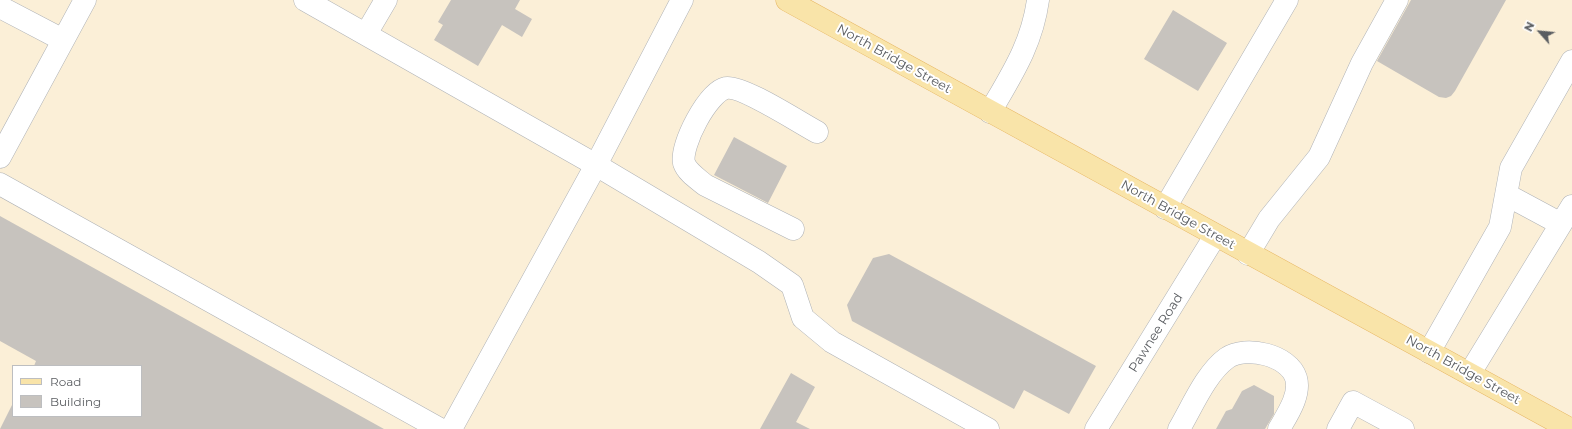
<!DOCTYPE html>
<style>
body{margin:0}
#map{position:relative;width:1572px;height:429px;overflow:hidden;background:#ebe8e1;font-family:Montserrat,sans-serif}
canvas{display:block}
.legend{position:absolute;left:12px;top:365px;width:130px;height:52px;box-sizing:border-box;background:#fff;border:1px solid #bdbec0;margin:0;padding:5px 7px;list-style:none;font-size:12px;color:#5a5d61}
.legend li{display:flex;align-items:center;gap:8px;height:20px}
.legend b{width:20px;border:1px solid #bdbec0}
.north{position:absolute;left:1520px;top:12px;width:40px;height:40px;-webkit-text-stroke:3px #fff;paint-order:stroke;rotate:297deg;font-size:11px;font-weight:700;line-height:16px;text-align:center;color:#5a5d61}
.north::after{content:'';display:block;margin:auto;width:14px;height:18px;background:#5a5d61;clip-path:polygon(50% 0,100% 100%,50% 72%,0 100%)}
</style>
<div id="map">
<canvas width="1572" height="429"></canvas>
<ul class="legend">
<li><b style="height:5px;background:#f9e4a9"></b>Road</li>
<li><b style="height:11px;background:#c7c3be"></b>Building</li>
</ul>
<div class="north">N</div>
</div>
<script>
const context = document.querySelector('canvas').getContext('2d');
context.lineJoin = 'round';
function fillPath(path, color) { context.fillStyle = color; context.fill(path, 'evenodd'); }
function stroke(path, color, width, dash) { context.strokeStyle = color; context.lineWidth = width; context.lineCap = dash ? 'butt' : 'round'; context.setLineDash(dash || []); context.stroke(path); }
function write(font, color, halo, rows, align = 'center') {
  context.font = font + ' Montserrat,sans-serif'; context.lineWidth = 4; context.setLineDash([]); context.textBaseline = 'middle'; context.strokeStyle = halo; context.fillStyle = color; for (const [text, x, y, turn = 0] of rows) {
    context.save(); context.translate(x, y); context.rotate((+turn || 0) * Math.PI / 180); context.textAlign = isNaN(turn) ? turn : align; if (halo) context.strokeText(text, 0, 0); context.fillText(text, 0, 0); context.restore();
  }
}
fillPath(new Path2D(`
 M0,0H1572V429H0ZM13,366H141V416H13Z`), '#fbefd7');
fillPath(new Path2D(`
 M451,0H520L515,9L532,19L522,37L502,25L478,66L434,40L443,25L438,22Z
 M1411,0H1506L1455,91L1451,96L1446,98L1439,97L1377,61Z
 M1173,10L1227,43L1198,91L1144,59Z
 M734,137L787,166L768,203L714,175Z
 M0,216L384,429H0L13,403V416H141V366H34L36,361L0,341Z
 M889,254L1096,366L1069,414L1024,390L1014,409L852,321L847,305L873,258Z
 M791,373L815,387L796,422L810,429H760Z
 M1254,385L1274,396V414L1265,429H1216L1226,411L1232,409L1242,391Z`), '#c7c3be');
const minor = new Path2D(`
 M305,0L596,165L759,262L792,285L803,318L832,342L988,429
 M0,7L63,40
 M366,34L386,0
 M990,112C1012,74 1032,44 1038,0
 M0,157L85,0
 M0,184L440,429
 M1507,195L1561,224
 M1165,208L1287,0
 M793,229L705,185C698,179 687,172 684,163C680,145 708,92 726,88C742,85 800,123 817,132
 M1248,254L1269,219L1319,157L1362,63L1397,0
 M1429,352L1500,227L1511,168L1572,61
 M1470,373L1572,206
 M451,429L596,165L682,0
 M1096,429L1215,236
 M1179,429C1192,407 1206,373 1227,358C1246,345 1289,355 1296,378C1301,395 1287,415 1279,429
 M1338,429L1353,402L1403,429`);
const major = new Path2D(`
 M787,0L1570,429`);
stroke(minor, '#afb2b6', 23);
stroke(major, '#e6b45f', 23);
stroke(minor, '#fff', 22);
stroke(major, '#f9e4a9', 22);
write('13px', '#5a5d61', '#fff', [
 ["North Bridge Street",894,59,29],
 ["North Bridge Street",1178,215,29],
 ["Pawnee Road",1156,333,-58],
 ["North Bridge Street",1463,370,29]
]);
</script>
